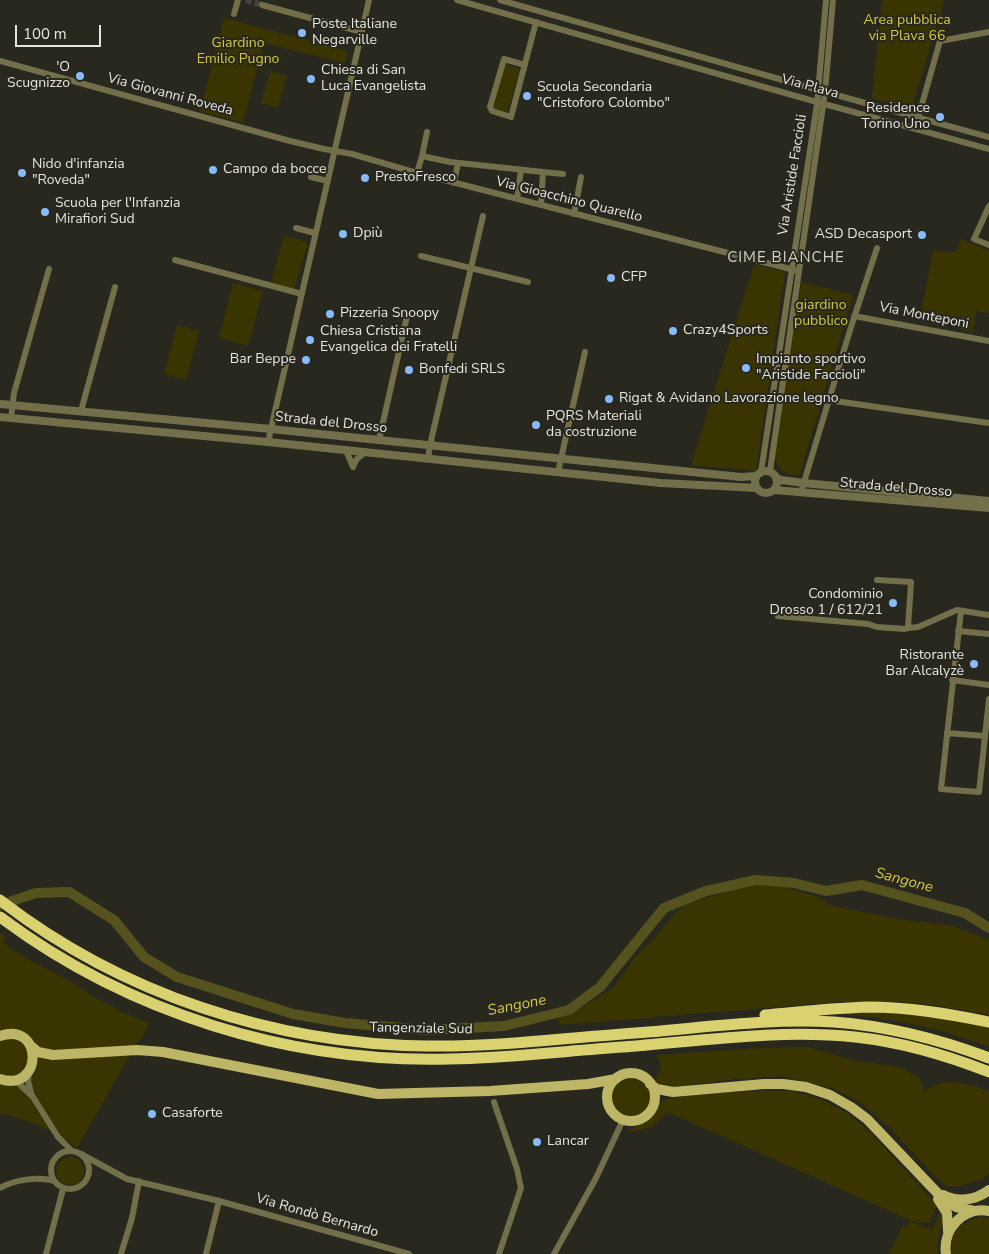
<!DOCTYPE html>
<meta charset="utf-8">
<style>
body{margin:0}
#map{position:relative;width:989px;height:1254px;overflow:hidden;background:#29281f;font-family:"Nunito Sans",sans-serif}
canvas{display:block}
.scale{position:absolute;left:15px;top:25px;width:86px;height:22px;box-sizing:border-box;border:2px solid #e5e4de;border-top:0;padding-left:6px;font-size:15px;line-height:18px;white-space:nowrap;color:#e5e4de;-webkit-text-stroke:4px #29281f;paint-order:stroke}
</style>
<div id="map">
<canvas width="989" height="1254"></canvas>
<div class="scale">100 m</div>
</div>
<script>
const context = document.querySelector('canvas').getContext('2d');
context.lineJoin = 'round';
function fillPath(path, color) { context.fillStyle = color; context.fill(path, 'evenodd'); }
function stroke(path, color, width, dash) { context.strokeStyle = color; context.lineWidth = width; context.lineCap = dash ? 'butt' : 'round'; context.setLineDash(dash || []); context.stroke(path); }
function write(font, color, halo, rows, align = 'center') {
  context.font = font + ' "Nunito Sans",sans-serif'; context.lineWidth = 4; context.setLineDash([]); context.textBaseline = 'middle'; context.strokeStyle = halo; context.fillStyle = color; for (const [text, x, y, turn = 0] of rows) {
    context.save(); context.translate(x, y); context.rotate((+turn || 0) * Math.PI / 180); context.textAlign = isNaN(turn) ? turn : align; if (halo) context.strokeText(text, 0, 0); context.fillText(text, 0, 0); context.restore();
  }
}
fillPath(new Path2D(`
 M882,0H944L912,108L872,99Z
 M224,18L347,51L345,63L264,43L243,122L200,112Z
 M505,64L520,69L507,113L492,108Z
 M270,71L287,76L278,108L261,103Z
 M284,236L308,242L294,289L271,283Z
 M961,239L989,251V313L976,311L973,332L959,329L961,321L921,313L933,250L950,253L956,251Z
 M754,265L785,272L756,471L691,465Z
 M801,282L853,295L799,476L783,472L776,462L775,458L784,388Z
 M233,283L263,291L248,346L219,338Z
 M177,325L199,331L186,380L164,374Z
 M757,885L788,888L815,896L832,906L898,919L953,926L989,940V1015L927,1004L879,1001L838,1002L559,1025L558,1018L567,1016L612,989L635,957L654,939L675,913L689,903L722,893Z
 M0,933L7,937L2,942L24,957L77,985L94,997L126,1014L150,1023L140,1041H138L77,1148C53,1128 29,1121 0,1113Z
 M854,1011L908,1012L989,1026V1047C939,1027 888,1018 835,1013Z
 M808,1047L856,1061L900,1067L919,1077L925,1091C945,1076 967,1083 989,1091V1174C976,1183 959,1189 943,1185L890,1128L860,1102L832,1088L782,1076L736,1079L673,1087L655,1082L661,1067L657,1055L759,1048Z
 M610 1098a20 20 0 1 1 40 0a20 20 0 1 1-40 0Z
 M751,1091H791L822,1100L847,1113L870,1132L937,1205L929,1223L910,1221L932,1230L941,1211C945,1226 936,1238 938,1254H889L903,1225L907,1227L910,1220L668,1112L652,1127L626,1133C633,1126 642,1125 649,1119C655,1115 657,1105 663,1101C673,1094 736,1092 751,1091Z
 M56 1171a14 14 0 1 1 28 0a14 14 0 1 1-28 0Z
 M981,1217L989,1218V1254H952C948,1234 962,1220 981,1217Z`), '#3a3500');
stroke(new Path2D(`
 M0,905L36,893L69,892L114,920L144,957L177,977L293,1014L345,1023L426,1030L504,1026L569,1010L600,987L664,908L706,891L756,880L794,883L826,891L862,885L965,913L989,928`), '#56521e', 10);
stroke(new Path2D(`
 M246,0L262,5`), '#45443c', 6, [6, 3]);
stroke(new Path2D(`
 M457,0L817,102L989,149
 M500,0L818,90L989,137
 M262,5L362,32
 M234,14L238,0
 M0,61L290,141L324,149L352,154L417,173L798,271
 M525,65L504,59L490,107L492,111L511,117L536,22
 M918,118L940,41L989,32
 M422,156L427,132
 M543,172L563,174
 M417,173L422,156L450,162L543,172L541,205
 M311,177L328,181
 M454,183L458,163
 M517,199L521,170
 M989,206L974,239L989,245
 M574,214L581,177
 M296,228L315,233
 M421,256L528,282
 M175,260L302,294
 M854,316L989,341
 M828,400L989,423
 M81,411L115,287
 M11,418L14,393L49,269
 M379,440L407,316
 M268,442L369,0
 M346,450L353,467
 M428,459L430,445L483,216
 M353,467L356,460L364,453
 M770,471L825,92L833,0
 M558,472L585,352
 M761,472L817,104L826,0
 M801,492L851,327L877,248
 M877,580L911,582L908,628L918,627L957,610L989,615
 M961,611L941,789L979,792L989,699
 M778,616L868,624L877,627L905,629L908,628
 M958,631L989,634
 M952,680L989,685
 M947,733L985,736
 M29,1071L28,1081L31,1093
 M15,1080L33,1097L58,1137L72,1151
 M494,1102L517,1169L521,1188L499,1254
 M51 1170a19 19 0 1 1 38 0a19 19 0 1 1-38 0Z
 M81,1154L127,1179L219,1201L409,1254
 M0,1188C14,1180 38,1176 54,1181
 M46,1254L63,1189
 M121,1254L132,1218L139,1181
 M206,1254L219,1201
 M554,1254L596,1178L623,1120`), '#726f4a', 6);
stroke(new Path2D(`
 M0,404L271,429L741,477L756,476
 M0,417L268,442L661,483L757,488
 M755 482a11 11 0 1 1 22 0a11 11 0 1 1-22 0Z
 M777,478L781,480L804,483L989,501
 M774,490L989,508`), '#726f4a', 8);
stroke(new Path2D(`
 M0,1036C44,1021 43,1093 0,1079
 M31,1046L38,1052L53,1055L137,1050L163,1052L378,1094L490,1091L588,1084L616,1079
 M607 1097a24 24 0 1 1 48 0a24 24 0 1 1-48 0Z
 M650,1084L657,1089L673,1092L764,1084H783L806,1087L830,1095L851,1107L867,1119L944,1200L956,1207L974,1211
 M943,1195C958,1203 976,1200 989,1190
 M938,1199L947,1213L948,1231
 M946,1254C942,1229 964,1206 989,1211`), '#bcb666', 10);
stroke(new Path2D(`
 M0,900C122,994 273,1044 427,1046C501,1047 575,1037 648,1032C709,1027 772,1018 834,1022C887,1026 939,1039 989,1058
 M0,917C128,1013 289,1063 449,1059C507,1058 565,1051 623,1047C700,1041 778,1029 855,1037C901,1042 946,1055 989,1072
 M765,1015C799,1012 833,1008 868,1007C909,1007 949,1014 989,1022`), '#dad270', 11);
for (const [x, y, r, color] of [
 [302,33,5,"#87bbfb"],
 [80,76,5,"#87bbfb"],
 [311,79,5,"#87bbfb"],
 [527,96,5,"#87bbfb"],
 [940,117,5,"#87bbfb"],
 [213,170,5,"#87bbfb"],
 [22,173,5,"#87bbfb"],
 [365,178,5,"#87bbfb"],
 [45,212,5,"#87bbfb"],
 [343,234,5,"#87bbfb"],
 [922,235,5,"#87bbfb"],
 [611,278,5,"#87bbfb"],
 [330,314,5,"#87bbfb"],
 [673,331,5,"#87bbfb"],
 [310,340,5,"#87bbfb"],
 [306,360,5,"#87bbfb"],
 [746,368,5,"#87bbfb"],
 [409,370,5,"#87bbfb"],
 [609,399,5,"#87bbfb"],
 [536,425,5,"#87bbfb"],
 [893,603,5,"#87bbfb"],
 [974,664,5,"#87bbfb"],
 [152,1114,5,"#87bbfb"],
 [537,1142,5,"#87bbfb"]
]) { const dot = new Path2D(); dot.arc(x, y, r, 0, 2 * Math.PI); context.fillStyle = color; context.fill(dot); stroke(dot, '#29281f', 2); }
write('14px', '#d3c742', '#29281f', [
 ["Area pubblica",907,21],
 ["via Plava 66",907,37],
 ["Giardino",238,44],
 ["Emilio Pugno",238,60],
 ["giardino",821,306],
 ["pubblico",821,322]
]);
write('14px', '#e5e4de', '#29281f', [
 ["Poste Italiane",312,25],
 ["Negarville",312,41],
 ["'O",70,68,"right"],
 ["Scugnizzo",70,84,"right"],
 ["Chiesa di San",321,71],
 ["Luca Evangelista",321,87],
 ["Scuola Secondaria",537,88],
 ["\"Cristoforo Colombo\"",537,104],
 ["Residence",930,109,"right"],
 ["Torino Uno",930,125,"right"],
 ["Nido d'infanzia",32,165],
 ["\"Roveda\"",32,181],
 ["Campo da bocce",223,170],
 ["PrestoFresco",375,178],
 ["Scuola per l'Infanzia",55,204],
 ["Mirafiori Sud",55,220],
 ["Dpiù",353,234],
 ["ASD Decasport",912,235,"right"],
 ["CFP",621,278],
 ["Pizzeria Snoopy",340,314],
 ["Crazy4Sports",683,331],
 ["Chiesa Cristiana",320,332],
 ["Evangelica dei Fratelli",320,348],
 ["Bar Beppe",296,360,"right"],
 ["Impianto sportivo",756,360],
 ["\"Aristide Faccioli\"",756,376],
 ["Bonfedi SRLS",419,370],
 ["Rigat & Avidano Lavorazione legno",619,399],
 ["PQRS Materiali",546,417],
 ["da costruzione",546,433],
 ["Condominio",883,595,"right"],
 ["Drosso 1 / 612/21",883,611,"right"],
 ["Ristorante",964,656,"right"],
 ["Bar Alcalyzè",964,672,"right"],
 ["Casaforte",162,1114],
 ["Lancar",547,1142]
], 'left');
write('14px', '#e5e4de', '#29281f', [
 ["Via Plava",810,87,15],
 ["Via Giovanni Roveda",170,95,15],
 ["Via Aristide Faccioli",793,175,-81],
 ["Via Gioacchino Quarello",569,200,14],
 ["Via Monteponi",924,316,11],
 ["Strada del Drosso",331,423,6],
 ["Strada del Drosso",896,488,5],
 ["Tangenziale Sud",421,1029,1],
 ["Via Rondò Bernardo",317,1216,16]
]);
context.letterSpacing = '1px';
write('15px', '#d6d5c9', '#29281f', [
 ["CIME BIANCHE",786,258]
]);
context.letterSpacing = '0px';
write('italic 15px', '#d4c944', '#29281f', [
 ["Sangone",904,881,15],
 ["Sangone",517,1006,-11]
]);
</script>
